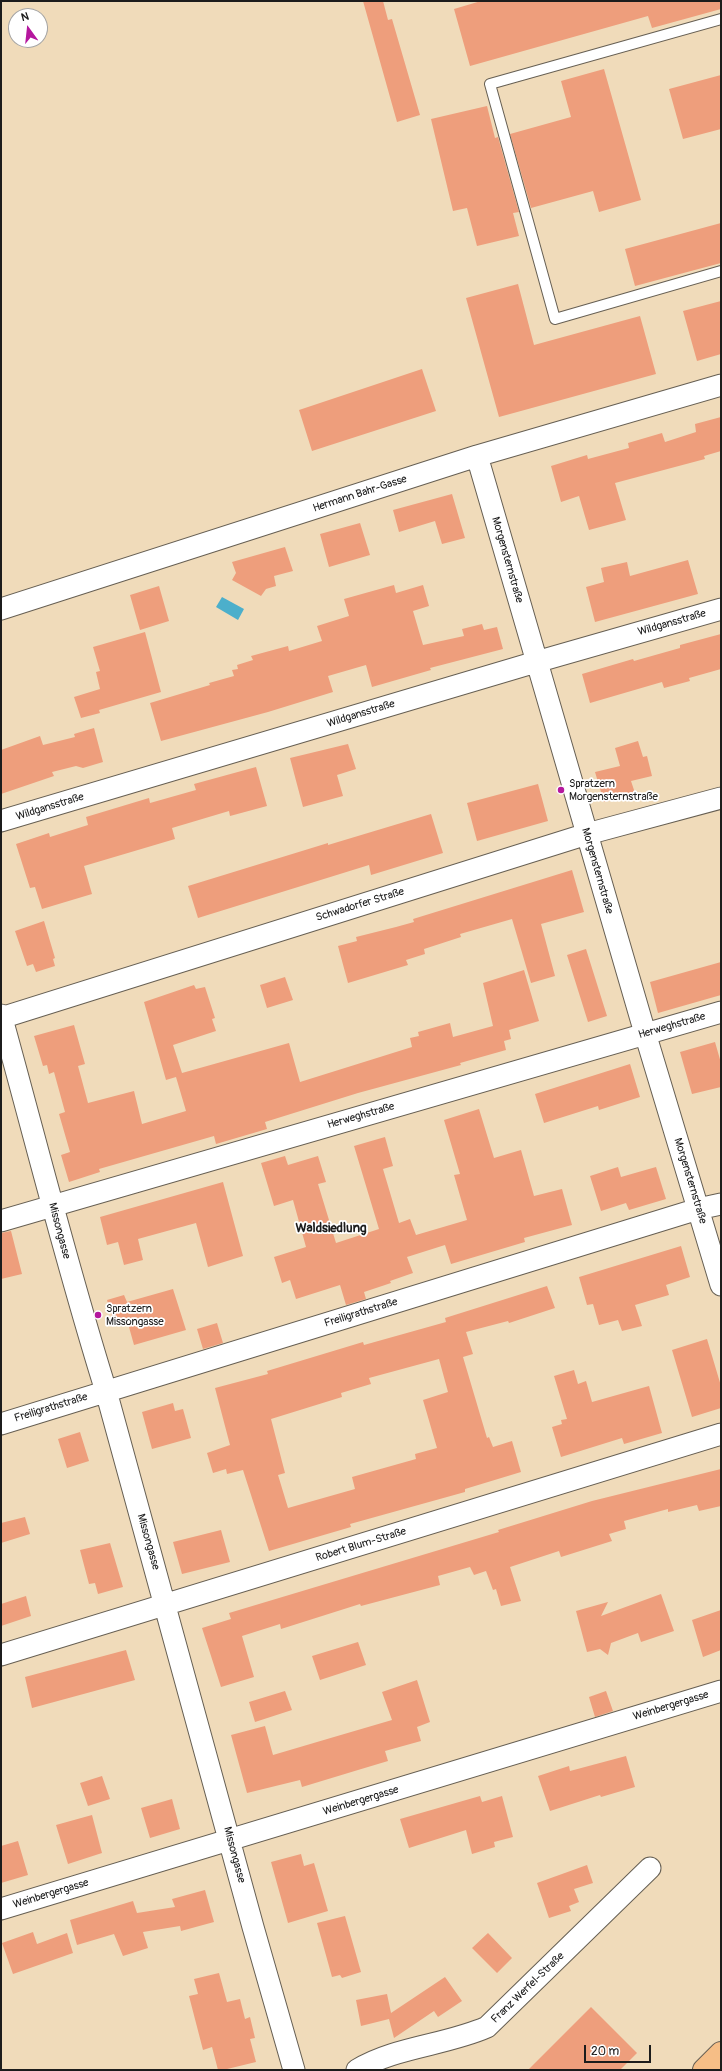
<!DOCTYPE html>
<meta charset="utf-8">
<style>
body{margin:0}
#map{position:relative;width:722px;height:2071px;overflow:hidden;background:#f0dbba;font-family:Pangolin,sans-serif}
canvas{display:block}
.frame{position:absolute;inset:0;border:2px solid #1c1c1c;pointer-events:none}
.north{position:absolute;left:8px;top:8px;width:40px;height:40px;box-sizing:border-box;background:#fff;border:1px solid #a4a4a4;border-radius:50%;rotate:345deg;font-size:11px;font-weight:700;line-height:16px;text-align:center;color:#1c1c1c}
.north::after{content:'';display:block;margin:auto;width:14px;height:18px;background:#b5179e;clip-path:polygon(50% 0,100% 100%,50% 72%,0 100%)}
.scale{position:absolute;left:584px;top:2045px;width:67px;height:18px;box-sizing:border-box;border:2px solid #1c1c1c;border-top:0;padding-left:5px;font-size:12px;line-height:14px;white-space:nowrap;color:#1c1c1c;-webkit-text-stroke:3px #fff;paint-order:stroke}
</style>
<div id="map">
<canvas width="722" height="2071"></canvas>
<div class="frame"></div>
<div class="north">N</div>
<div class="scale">20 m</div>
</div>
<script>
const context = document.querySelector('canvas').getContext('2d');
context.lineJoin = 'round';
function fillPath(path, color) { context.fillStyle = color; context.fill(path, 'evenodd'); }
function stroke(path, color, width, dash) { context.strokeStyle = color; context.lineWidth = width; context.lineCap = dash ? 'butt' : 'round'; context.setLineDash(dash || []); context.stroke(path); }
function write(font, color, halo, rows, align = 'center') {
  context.font = font + ' Pangolin,sans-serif'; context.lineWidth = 3.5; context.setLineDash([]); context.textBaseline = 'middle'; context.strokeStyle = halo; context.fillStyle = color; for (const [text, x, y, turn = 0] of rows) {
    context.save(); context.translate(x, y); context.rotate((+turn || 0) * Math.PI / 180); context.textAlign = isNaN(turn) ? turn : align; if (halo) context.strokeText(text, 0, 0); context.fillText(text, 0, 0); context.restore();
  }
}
fillPath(new Path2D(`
 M222,597L244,609L238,620L216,607Z`), '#4cafcb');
fillPath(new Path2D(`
 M363,1H383L388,20L392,19L420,115L397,122Z
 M481,1H721V9L652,28L648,16L470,66L454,9Z
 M604,69L641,200L599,212L593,191L531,208L510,134L571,117L561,81Z
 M721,75V129L683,139L669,89Z
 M487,106L495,138L498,137L519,212L513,213L519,236L477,246L467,208L453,211L431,119Z
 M721,223V263L635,286L625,249Z
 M518,284L534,345L640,316L656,374L499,417L466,298Z
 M721,301V354L697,361L683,311Z
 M422,369L436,411L312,451L299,410Z
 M721,417V451L704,456L705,459L615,483L626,520L589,530L579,496L561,502L551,466L587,455L588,459L629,448L628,443L662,433L665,442L696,432L695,424Z
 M452,494L465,538L442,544L435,521L399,532L393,510Z
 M360,523L370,555L329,567L320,534Z
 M285,547L293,571L274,576L276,586L266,589L261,596L232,580L236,573L232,562Z
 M688,560L698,594L595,622L586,587L604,582L601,568L627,562L630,576Z
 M394,585L396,593L423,585L429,606L413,611L423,645L464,636L462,629L482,624L484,630L497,627L503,649L430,668L431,670L372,687L366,665L328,676L333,692L268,712L161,741L150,703L210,685L209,683L234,676L232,670L238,669L237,665L253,660L251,656L288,646L289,651L322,641L317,626L349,616L344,599Z
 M159,586L169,621L140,630L130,595Z
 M145,632L161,692L99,710L100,713L81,718L74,697L100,689L96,672L100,671L93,647Z
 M721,634V669L689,678L690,681L664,688L662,682L590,703L582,674L633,659L634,661L680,648V645Z
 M94,728L103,762L83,768L76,766L52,772L54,776L1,794V750L40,736L43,745L75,737L74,734Z
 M638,741L643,757L647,756L652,776L631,781L635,793L604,802L595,772L620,766L615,748Z
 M348,744L356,769L337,775L343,796L303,807L290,758Z
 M256,767L267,806L230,816L229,811L172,828L175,839L84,866L92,894L42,909L35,887L30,888L16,844L49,833L50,837L88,825L86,817L149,798L150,803L196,790L194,784Z
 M538,784L548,821L477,841L467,803Z
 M431,814L443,853L371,875L369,865L198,918L188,886L328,843V845Z
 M572,870L584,912L541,924L555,976L531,983L512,919L460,934L461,937L424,949L425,954L406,960L408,965L348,983L338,946L357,941L356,937L396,927L414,922L413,919Z
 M44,921L55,958L53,959L55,966L36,972L33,964L27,966L15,931Z
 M586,949L607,1016L588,1022L567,955Z
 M721,962V995L658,1013L650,982Z
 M524,970L539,1021L509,1030L511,1039L504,1041L506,1050L460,1063L461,1065L358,1093L265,1122L267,1129L216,1144L214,1136L99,1169L100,1172L69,1182L61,1155L70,1152L59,1114L65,1112L54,1072L49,1074L47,1065L43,1066L34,1036L74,1025L85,1064L78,1066L88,1103L134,1091L142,1124L186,1111L176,1077L166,1080L144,1002L194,985L196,989L205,987L215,1018L212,1019L216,1031L173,1045L182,1073L289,1043L300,1082L412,1047L410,1038L419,1036L418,1032L450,1023L453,1037L493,1026L483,983Z
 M285,977L293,1000L267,1008L260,985Z
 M715,1042L721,1063V1087L692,1094L680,1052Z
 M630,1064L640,1097L599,1110L598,1106L544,1123L535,1094Z
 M479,1109L494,1158L521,1150L534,1196L562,1189L572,1225L524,1238L525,1242L451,1264L445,1245L407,1257L413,1273L390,1281L391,1283L364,1292L366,1299L346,1305L340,1285L296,1299L290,1280L282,1283L274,1257L306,1247L293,1200L274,1206L261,1163L285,1156L288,1165L318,1156L326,1182L318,1184L336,1243L379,1229L354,1146L385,1137L393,1166L383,1169L399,1223L410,1219L416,1235L467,1220L454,1175L460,1174L444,1120Z
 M618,1167L621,1177L656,1167L666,1199L629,1210L626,1203L601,1211L590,1176Z
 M223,1182L243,1256L208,1267L196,1223L138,1239L143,1260L124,1265L118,1242L107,1245L100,1217Z
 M11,1231L22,1274L1,1279V1233Z
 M681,1246L690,1277L666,1285L669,1295L635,1305L642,1326L622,1331L618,1320L599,1325L593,1304L587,1305L579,1277Z
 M547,1286L555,1308L509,1323L508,1321L466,1332L473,1354L463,1357L487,1438L489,1437L493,1447L512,1441L521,1472L465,1489V1492L350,1524L351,1527L269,1551L243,1470L227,1474L226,1469L213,1473L207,1453L230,1445L215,1388L268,1374L267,1371L363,1342L364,1345L446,1322L445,1318ZM439,1359L448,1392L423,1400L437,1448L415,1454L416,1459L352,1477L355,1489L288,1508L278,1475L285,1473L271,1419L342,1397L341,1393L371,1384L369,1378Z
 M173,1289L186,1330L134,1345L127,1320L114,1324L107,1300L124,1295L127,1302Z
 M217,1323L223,1343L203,1349L197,1329Z
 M707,1339L721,1386V1408L692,1417L672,1350Z
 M574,1370L578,1384L586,1381L592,1402L649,1386L662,1433L624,1444L622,1438L561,1457L552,1427L562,1424L561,1420L567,1419L554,1376Z
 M173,1403L175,1411L183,1409L191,1438L152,1449L142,1412Z
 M80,1432L89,1461L67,1468L58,1439Z
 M721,1469V1506L699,1511L697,1505L668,1512V1509L624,1521L626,1529L609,1534L612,1541L561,1557L559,1551L510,1567L521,1601L501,1606L496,1589L493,1590L486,1571L474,1575L470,1567L438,1576L440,1585L361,1606L360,1604L281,1629L280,1624L242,1636L254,1677L221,1687L202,1628L231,1619L229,1613L499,1532L498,1530L592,1501Z
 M25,1517L30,1534L1,1543V1523Z
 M221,1530L230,1562L182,1574L173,1542Z
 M110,1543L123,1587L98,1594L95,1583L89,1584L80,1550Z
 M661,1594L674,1631L641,1642L638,1633L611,1643L608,1655L600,1649L587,1652L576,1611L608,1602L601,1616Z
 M26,1596L31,1616L1,1626V1604Z
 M721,1610V1650L703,1657L692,1620Z
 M358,1642L366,1665L320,1680L312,1656Z
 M126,1650L135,1680L32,1708L25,1677Z
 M417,1680L430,1722L417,1727L421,1741L385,1751L388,1761L358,1770L302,1787L300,1780L247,1793L231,1735L265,1726L273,1755L334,1737L392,1720L382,1692Z
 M285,1691L292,1710L255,1722L249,1702Z
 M606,1691L613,1711L595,1717L589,1697Z
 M626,1756L635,1787L601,1797L600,1795L550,1811L538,1776L569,1766L570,1771Z
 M102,1776L110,1799L88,1806L80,1783Z
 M480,1796L482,1802L502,1796L513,1837L494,1842L495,1847L472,1854L466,1830L409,1848L400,1819Z
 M172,1799L180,1829L150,1838L141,1808Z
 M92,1815L102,1853L68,1864L56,1825Z
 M18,1841L28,1875L1,1883V1846Z
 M301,1854L304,1866L314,1863L328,1911L288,1923L271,1862Z
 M587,1865L593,1883L574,1889L579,1902L569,1906L571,1911L549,1918L537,1883Z
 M205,1890L214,1922L181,1931L180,1926L143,1932L148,1948L123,1956L114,1934L77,1945L70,1920L133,1901L137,1913L175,1907L172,1899Z
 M345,1916L361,1972L342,1978L340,1975L332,1977L317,1923Z
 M33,1932L37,1944L67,1933L73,1953L13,1974L2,1943Z
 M488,1933L512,1958L497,1973L472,1948Z
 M219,1973L227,2002L240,1999L245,2019L250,2017L255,2038L250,2039L256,2062L223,2070H218L212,2047L203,2050L189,1996L198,1994L194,1979Z
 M445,1977L462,2001L438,2017L434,2011L394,2038L389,2019L361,2026L356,2000L387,1994L391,2013Z
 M591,2007L637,2053L620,2070H528Z`), '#ee9e7c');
const service = new Path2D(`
 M721,19L490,84L555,319L721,271`);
const minor = new Path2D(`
 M477,456L645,1033L721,1285
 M1,609L477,456L721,385
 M1,821L536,662L721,609
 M1,1015C36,1141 67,1267 106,1391L253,1927L294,2070
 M1,1018L587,834L721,798
 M1,1221L721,1012
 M1,1424L698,1209L721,1204
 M1,1655L721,1434
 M1,1909L721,1691
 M357,2070C394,2047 447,2045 487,2027L650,1868`);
const primary = new Path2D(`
 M704,2070L721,2053`);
stroke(service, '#665f53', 12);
stroke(minor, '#665f53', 23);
stroke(primary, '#665f53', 24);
stroke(service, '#fff', 10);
stroke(minor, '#fff', 21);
stroke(primary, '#f6be86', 22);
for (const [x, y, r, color] of [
 [561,790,4,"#b5179e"],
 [98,1315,4,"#b5179e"]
]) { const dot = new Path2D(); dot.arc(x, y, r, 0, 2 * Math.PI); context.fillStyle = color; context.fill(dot); stroke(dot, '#fff', 1.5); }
write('11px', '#1c1c1c', '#fff', [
 ["Hermann Bahr-Gasse",360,494,-18],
 ["Morgensternstraße",507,560,74],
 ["Wildgansstraße",672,623,-16],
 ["Wildgansstraße",361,714,-17],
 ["Wildgansstraße",50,807,-17],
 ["Morgensternstraße",597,871,74],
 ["Schwadorfer Straße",360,905,-17],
 ["Herweghstraße",672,1026,-16],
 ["Herweghstraße",361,1116,-16],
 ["Morgensternstraße",690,1181,73],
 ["Missongasse",59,1231,75],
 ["Freiligrathstraße",361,1313,-17],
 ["Freiligrathstraße",51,1408,-17],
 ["Missongasse",148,1542,74],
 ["Robert Blum-Straße",361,1545,-17],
 ["Weinbergergasse",671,1706,-17],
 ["Weinbergergasse",361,1801,-17],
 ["Missongasse",234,1855,75],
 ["Weinbergergasse",51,1894,-17],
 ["Franz Werfel-Straße",528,1988,-44]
]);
write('11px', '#1c1c1c', '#fff', [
 ["Spratzern",569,784],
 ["Morgensternstraße",569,797],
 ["Spratzern",106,1309],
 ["Missongasse",106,1322]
], 'left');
write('bold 13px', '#1c1c1c', '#fff', [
 ["Waldsiedlung",331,1229]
]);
</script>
